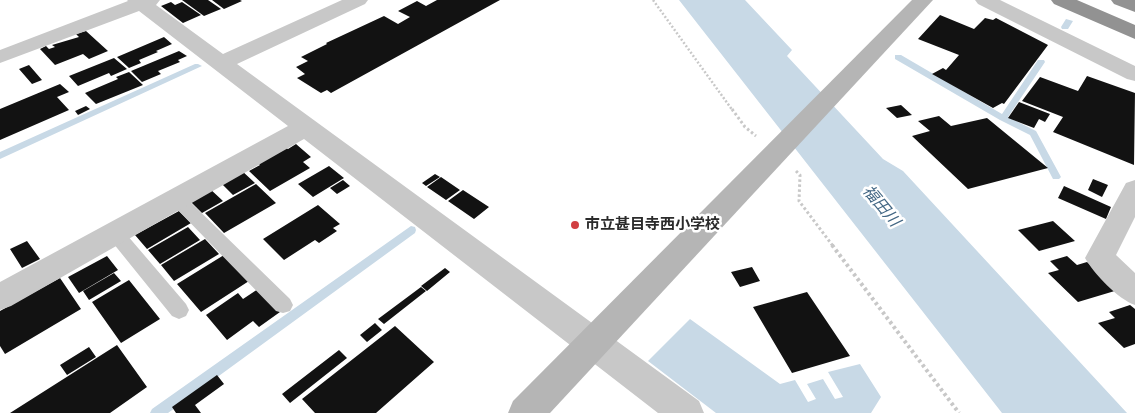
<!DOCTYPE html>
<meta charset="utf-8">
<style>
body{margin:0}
canvas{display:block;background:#fff}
</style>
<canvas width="1135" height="413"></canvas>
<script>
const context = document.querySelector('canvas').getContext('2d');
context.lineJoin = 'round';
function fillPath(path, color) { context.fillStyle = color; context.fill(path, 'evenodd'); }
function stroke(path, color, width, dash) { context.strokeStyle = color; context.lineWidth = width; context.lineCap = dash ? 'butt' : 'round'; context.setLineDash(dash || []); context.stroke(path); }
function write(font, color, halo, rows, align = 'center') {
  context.font = font + ' Montserrat,"Noto Sans JP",sans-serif'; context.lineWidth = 5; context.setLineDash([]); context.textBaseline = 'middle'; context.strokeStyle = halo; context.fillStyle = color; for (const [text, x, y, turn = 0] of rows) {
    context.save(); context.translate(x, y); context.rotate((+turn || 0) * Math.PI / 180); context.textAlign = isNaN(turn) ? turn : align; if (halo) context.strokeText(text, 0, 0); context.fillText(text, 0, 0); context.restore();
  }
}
fillPath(new Path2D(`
 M679,0H745L792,50L787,56L883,159L903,171L1127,413H1002Z
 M690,319L780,384L795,380L808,402L816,399L807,384L823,379L835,399L843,397L828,372L860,364L881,397L871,413H716L648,361Z`), '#c8d9e6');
fillPath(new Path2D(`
 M1066,19L1073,21L1068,29H1062L1061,27Z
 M895,55H901L1002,114L1038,60H1044L1045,62L1008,117L1036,131L1061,177L1059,179H1053L1030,135L1000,120L895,59Z
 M195,64H198L202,66L0,159V152Z
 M411,226L415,227L416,230L415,233L168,413H150L152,409Z`), '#c8d9e6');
fillPath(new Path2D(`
 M182,0H208L221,9L204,16Z
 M212,0H240L242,1L224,9Z
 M437,0H500L331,93L327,90L321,93L297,78L305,74L296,67L308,61L301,57L327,44L326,43L384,16L398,24L410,17L398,11L417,1L426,6Z
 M171,2L175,5L182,2L201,15L183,23L161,6Z
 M940,15L974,29L985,18L993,20L996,18L1048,45L1004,104L1002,103L993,108L932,74L943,68L946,70L959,55L918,39Z
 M86,31L108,51L89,59L83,54L55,65L40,49L46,46L49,49L55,47L52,45L79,37L76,34Z
 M164,37L172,44L156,51L158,52L139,60L141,63L129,68L117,57Z
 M179,51L187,56L178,60L180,62L158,71L161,74L142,82L131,71Z
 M114,58L127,69L111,76L109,73L78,86L69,76Z
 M29,65L42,80L32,84L19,69Z
 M129,72L143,85L96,104L85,93L118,79L116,77Z
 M1087,76L1135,93L1134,165L1053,132L1063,117L1022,101L1040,77L1078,91Z
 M60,84L69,92L57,97L69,110L0,140V109Z
 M1019,102L1050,114L1045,122L1039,119L1034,128L1008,118Z
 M901,105L912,115L897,118L886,108Z
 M86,106L90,109L78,115L75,111Z
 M939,116L951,126L987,118L1048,168L968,189L912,136L930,131L918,121Z
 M296,144L311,157L303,162L310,168L270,191L249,171L260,165L257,162L284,147L288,149Z
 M329,166L344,178L313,197L298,184Z
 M241,170L255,183L233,195L220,182Z
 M435,174L440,177L426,186L422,183Z
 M441,177L460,190L446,200L427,187Z
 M1093,179L1108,185L1102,197L1088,190Z
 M343,180L350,186L337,194L330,188Z
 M256,184L276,203L224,233L205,213Z
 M1064,186L1111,207L1106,219L1058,198Z
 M209,188L223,201L202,213L189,200Z
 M463,190L489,207L474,219L448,201Z
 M318,205L340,224L333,228L337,231L319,243L315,240L284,260L263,239Z
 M179,211L191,223L147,249L135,235Z
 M1053,221L1075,241L1039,251L1018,230Z
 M188,227L200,240L160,264L148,250Z
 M205,239L219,254L174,281L161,265Z
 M27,241L40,259L22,268L10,249Z
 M224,255L249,281L201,312L177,284Z
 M107,256L118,270L79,293L68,277Z
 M1067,256L1077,265L1087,262L1118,290L1078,302L1048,273L1059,270L1050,261Z
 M752,267L760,281L740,287L731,272Z
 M445,268L450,272L427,291L421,286Z
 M114,273L121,281L89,300L83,291Z
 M60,278L81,309L5,354L0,346V311Z
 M129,280L160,319L121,343L92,302Z
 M421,287L426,291L384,324L378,319Z
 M258,289L280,312L259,327L253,321L227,340L206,315L238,293L243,299Z
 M807,292L850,356L792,373L753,307Z
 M1130,305L1135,309V344L1124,348L1098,323L1115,318L1109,312Z
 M375,323L382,330L367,342L360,335Z
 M395,326L434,362L376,413H315L302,399Z
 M117,345L147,387L110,413H10Z
 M89,347L96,357L67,375L60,365Z
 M339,350L347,358L290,403L282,394Z
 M217,375L224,384L195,405L201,413H176L172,407Z`), '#121212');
stroke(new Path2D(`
 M653,0L733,111`), '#c8c8c8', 2.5, [2, 2]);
stroke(new Path2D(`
 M732,109L745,127L756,136
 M796,171L800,175L799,201L833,246`), '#c8c8c8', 3, [2.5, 2.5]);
stroke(new Path2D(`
 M832,245L959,413`), '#c8c8c8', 4, [3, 3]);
fillPath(new Path2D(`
 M177,193L183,195L290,299L293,305L290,311L283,313L276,311L171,203L168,199L171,195Z
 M115,226L121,228L186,304L189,310L186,316L179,319L172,316L109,238L106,233L109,228Z`), '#c8c8c8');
fillPath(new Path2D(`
 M127,0H160L156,5L223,54L342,0H368L365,4L237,64L699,401L704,413H658L304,139L11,306L0,310V282L288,126L139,11L0,63V50L128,1Z
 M975,0H1000L1135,66V81L1127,79L978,4Z
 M1135,180V217L1116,255L1135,273V305C1118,299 1094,274 1085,258L1126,183Z`), '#c8c8c8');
fillPath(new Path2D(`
 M912,0H933L550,413H508L513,401Z`), '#b5b5b5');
fillPath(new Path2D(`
 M1051,0H1077L1135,25V39L1054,4Z
 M1111,0H1135V12L1114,4Z`), '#929292');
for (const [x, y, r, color] of [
 [575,225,5,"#d13f42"]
]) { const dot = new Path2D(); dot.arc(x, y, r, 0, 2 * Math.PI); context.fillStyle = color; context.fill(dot); stroke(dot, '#fff', 2); }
write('bold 15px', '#2b2b2b', '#fff', [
 ["市立甚目寺西小学校",585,225]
], 'left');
write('italic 16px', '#436784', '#fff', [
 ["福田川",881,206,50]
]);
</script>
